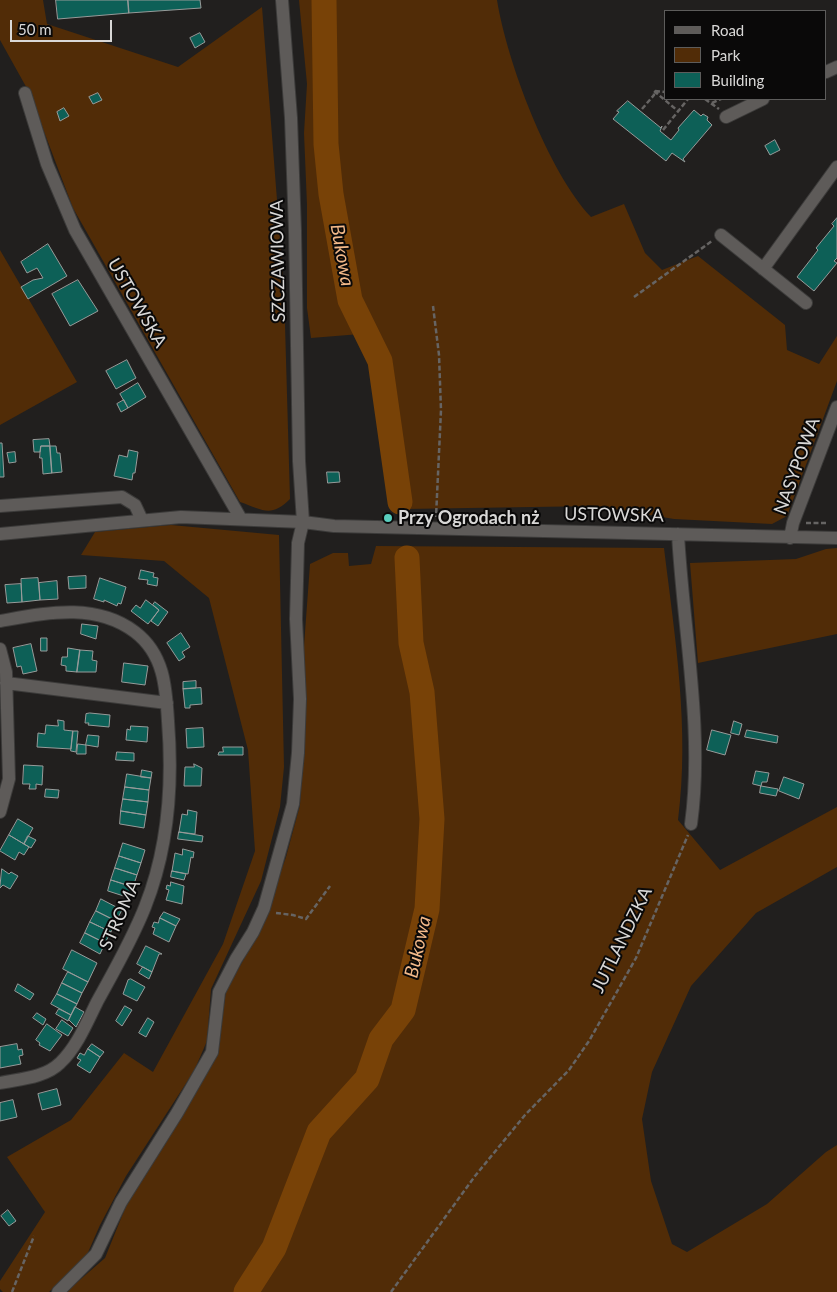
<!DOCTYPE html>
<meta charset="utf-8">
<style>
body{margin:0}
#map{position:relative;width:837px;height:1292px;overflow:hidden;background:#211f1e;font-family:Lato,sans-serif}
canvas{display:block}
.legend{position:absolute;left:664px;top:10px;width:162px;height:90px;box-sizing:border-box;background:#0a0909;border:1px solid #5d5c5b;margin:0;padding:6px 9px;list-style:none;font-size:15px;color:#d9d8d7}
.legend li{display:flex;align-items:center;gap:10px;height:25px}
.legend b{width:25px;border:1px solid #5d5c5b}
.scale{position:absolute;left:10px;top:20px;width:102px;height:22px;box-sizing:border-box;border:2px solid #d9d8d7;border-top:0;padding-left:6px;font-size:15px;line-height:18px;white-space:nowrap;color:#d9d8d7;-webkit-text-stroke:4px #0a0909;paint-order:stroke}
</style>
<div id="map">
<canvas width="837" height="1292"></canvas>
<ul class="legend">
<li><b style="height:6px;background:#5e5b59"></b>Road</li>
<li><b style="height:14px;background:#512c07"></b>Park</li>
<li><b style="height:14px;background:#0d6057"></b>Building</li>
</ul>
<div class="scale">50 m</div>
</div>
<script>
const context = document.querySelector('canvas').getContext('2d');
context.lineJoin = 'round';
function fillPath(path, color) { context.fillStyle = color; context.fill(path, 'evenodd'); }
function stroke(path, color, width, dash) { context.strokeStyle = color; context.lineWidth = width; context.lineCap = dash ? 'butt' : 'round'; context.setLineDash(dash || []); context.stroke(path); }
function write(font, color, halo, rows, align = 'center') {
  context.font = font + ' Lato,sans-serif'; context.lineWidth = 4; context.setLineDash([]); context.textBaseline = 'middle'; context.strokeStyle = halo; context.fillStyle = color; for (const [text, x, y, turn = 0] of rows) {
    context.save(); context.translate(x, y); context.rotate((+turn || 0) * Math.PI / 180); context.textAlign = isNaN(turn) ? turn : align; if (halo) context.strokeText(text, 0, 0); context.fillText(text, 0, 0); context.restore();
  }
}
fillPath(new Path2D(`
 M0,0H43L47,24L178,67L262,7L284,290L290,499C271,518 263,510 240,502L73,208L29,92L0,40Z
 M299,0H497C507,62 548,171 591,217L624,204L645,253L662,270L698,256L785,325L787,350L819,364L837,336V381L787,516L772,524L674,519L596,506L405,509L384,360L373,333L311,338L307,308V205L304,133L307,84Z
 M0,250L77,382L0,425Z
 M171,525L279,535L284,767L280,807L261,881L211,989L207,1041L194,1071L126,1176L100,1225L86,1257L49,1292H3L0,1289V1281L45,1212L7,1157L71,1120L124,1053L153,1072L223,944L255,851L248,750L209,598L164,561L81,555L95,532Z
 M376,546L664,548C675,638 690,729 678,820L720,870L837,807V867L756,913L691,986L652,1072L642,1119L651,1181L672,1244L687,1252L767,1204L826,1152L837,1145V1292H66L105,1258L128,1201L216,1058L226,991L259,932L286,857L300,805L304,646L310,564L333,553H348L349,566L371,564Z
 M837,548V634L698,663L690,563L796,559L826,549Z`), '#512c07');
stroke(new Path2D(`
 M324,0L326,144L331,194L350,300L380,361L400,502
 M246,1292L274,1248L319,1132L367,1079L381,1039L403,1010L427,909L432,819L422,692L411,643L407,558`), '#784207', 25);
const building = new Path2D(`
 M56,0H128L129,13L58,19Z
 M128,0H200L201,8L129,13Z
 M200,33L205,42L195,48L190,38Z
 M98,93L102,100L93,104L89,97Z
 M628,101L661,128L662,126L660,131L671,140L679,130L678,128L694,110L701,116L703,114L708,117L707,120L712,125L683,159L685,162L672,153L666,161L613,119L619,112L617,111Z
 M64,108L69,116L60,121L57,112Z
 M775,140L780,150L770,155L765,146Z
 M837,218V258L834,261L837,263L814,291L797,277L818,250L816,248L834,226L832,224Z
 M48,244L67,276L28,299L21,287L33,280L43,278L37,268L27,273L21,262Z
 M78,280L98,311L70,326L52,294Z
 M127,360L136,378L116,389L106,371Z
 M138,383L146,397L128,408L120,394Z
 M124,400L128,408L121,412L117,404Z
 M49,439L50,446H41L40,452H34L33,440Z
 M0,443H2L4,477H0Z
 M41,446H50L52,473L43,474L42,458H40Z
 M50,446H56L57,453H60L62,472L52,473Z
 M129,450L138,452L135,473H133L132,480L114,476L119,455L127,457Z
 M15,452L16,462L9,463L7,453Z
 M327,472H339L340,482L328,483Z
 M141,570L154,573L153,577L158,578L157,586L147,584L148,580L139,579Z
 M86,576V588L69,589L68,577Z
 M38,578L40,600L22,602L21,579Z
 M100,578L126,587L121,604L118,603L117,606L104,600V602L94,599Z
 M57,581L58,599L40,600L39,583Z
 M21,584L22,602L7,603L5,585Z
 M146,600L159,610L148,624L131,611L136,605L140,608Z
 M155,602L168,612L158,626L151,621L159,610L153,605Z
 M82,624L98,626L96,639L81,634Z
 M181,633L190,647L182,652L185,657L179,661L167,643Z
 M41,638H47V651H41Z
 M31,644L37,671L23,674L21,666L17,667L13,648Z
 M68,648L80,650L77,672L66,671V666L61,665L62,657H67Z
 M80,650L93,651L92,660L97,661L96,672H77Z
 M124,663L148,666L145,685L122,682Z
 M196,681V688L183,689V682Z
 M201,688L202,704L190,705V708H185L183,689Z
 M90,713L110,715L109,727L88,725L89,723H85L86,714Z
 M58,720L64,721V730L73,731L71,749L37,747L38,733L45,734L46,725L58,726Z
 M734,721L742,724L739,735L731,733Z
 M131,726L148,727L147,742L126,740L127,729L130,730Z
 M203,728L204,747L187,748L186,729Z
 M712,730L731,735L725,755L707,750Z
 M747,730L778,736L777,743L745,737Z
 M73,731H78L76,752L71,751Z
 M88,735L99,736L98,747L86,745Z
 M78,744L86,745V754H77Z
 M223,747H243V755H218L219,752H223Z
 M117,752L134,753V761L116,760Z
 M194,764L202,768L201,786H184L185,767H194Z
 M24,765L43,766L42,785L36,784V789H29L30,784H23Z
 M142,770L152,772L151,778L141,777Z
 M756,771L769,773L767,782H762L761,786L753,784Z
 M127,774L151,778L149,790L125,787Z
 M784,777L804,784L799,799L779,791Z
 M761,786L778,789L776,796L760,793Z
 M125,787L149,790L148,802L123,799Z
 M46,789L59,790L58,798L45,797Z
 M123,799L148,802L146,815L121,811Z
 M188,810L197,812L195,834L179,832L182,814L187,815Z
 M121,811L146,815L144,828L120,824Z
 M18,819L33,828L24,844L9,835Z
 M179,832L203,836L202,842L178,839Z
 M9,835L29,847L24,855L19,852L15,860L0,851Z
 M28,836L36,840L31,848L24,844Z
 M123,843L145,850L141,863L119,856Z
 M183,849L194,852L193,858L191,857L188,874L172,871L175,853L182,855Z
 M119,856L141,863L137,875L115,868Z
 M115,868L137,875L133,887L111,880Z
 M2,869L9,874L11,872L18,876L10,889L3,885L0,888Z
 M172,871L186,874L184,880L171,877Z
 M111,880L133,887L130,898L108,891Z
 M171,882L184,886L182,904L166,900L169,890L166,889L167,885L170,886Z
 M101,899L122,910L116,921L96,911Z
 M96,911L116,921L111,932L90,922Z
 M164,912L180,919L176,926L160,918Z
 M160,918L176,926L169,942L153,934L155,928L152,927L154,922L158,923Z
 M90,922L111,932L105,943L85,933Z
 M85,933L105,943L100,954L80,943Z
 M146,946L162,954H159L152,972L137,964Z
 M72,950L97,963L88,982L63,969Z
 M143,967L152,972L149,979L139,973Z
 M68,972L88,982L82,993L62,983Z
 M131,979L145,987L137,1001L123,994L128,980Z
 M62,983L82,993L77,1004L57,994Z
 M18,984L34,994L30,1000L15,991Z
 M57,994L77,1004L71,1015L51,1004Z
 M125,1006L132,1010L122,1026L116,1021Z
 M75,1007L84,1012L76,1027L69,1020Z
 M59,1009L71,1015L68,1021L56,1014Z
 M37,1013L46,1019L43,1025L33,1018Z
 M148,1018L154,1022L146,1037L139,1033Z
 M62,1020L73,1028L68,1036L56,1029Z
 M47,1024L62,1035L50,1051L39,1045L40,1043L36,1040Z
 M17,1044L18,1050L22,1049L23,1055L19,1056L21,1064L0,1068V1047Z
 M92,1044L104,1052L100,1057L88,1049Z
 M88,1049L100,1057L90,1073L77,1065L81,1060L77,1058L80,1053L84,1055Z
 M57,1089L61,1105L42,1110L38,1094Z
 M13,1100L17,1117L0,1121V1103Z
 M8,1210L16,1221L9,1226L1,1216Z`);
fillPath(building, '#0d6057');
stroke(building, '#979b9a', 1);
const minor = new Path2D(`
 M826,72L837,67
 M25,93L47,164L75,230L241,519
 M726,117L763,99
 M721,235L806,303
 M763,269L837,167
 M0,506L122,497L135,505L142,520
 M0,534L181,517L303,522L334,526L837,538
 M678,534C683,628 704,730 691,824
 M790,538L793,523L837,407
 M0,621C46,613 95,602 135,632C164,654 166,687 168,721C173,784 169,847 145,907C132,940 114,971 97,1002C87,1022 77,1047 60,1063C45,1078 19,1079 0,1083
 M0,649L6,672L9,779L0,812
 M6,683L167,703
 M58,1292L96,1254L121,1202L177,1113L212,1052L219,992L236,959L253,932L264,908L293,804L298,753L300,699L296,619L298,543L303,522L299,461L295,231L291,118L282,0`);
stroke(minor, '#3c3b3a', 14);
stroke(new Path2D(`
 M655,91L666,92
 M705,99L719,109
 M712,103L721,99
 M642,109L654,95V91L678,111
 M663,130L688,99
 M634,297L712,241
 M433,306L439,355L441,410L436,517
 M806,523H828
 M276,913L293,915L306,919L330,886
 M12,1292L34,1236
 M391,1292L475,1176L525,1115L569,1070L589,1041L636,958L688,835`), '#666463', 2.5, [5, 2.5]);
stroke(minor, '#5e5b59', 12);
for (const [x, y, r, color] of [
 [388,518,5,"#59cebe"]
]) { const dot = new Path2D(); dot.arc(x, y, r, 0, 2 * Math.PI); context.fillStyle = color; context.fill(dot); stroke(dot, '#0a0909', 2); }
write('18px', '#d9d8d7', '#0a0909', [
 ["SZCZAWIOWA",278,261,-91],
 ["USTOWSKA",137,303,60],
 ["NASYPOWA",797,466,-70],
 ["USTOWSKA",614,515,1],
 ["STROMA",120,915,-66],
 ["JUTLANDZKA",622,940,-64]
]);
write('bold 18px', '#d9d8d7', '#0a0909', [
 ["Przy Ogrodach nż",398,518]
], 'left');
write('italic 19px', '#f3b989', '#0a0909', [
 ["Bukowa",342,255,80],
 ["Bukowa",418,947,-77]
]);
</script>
